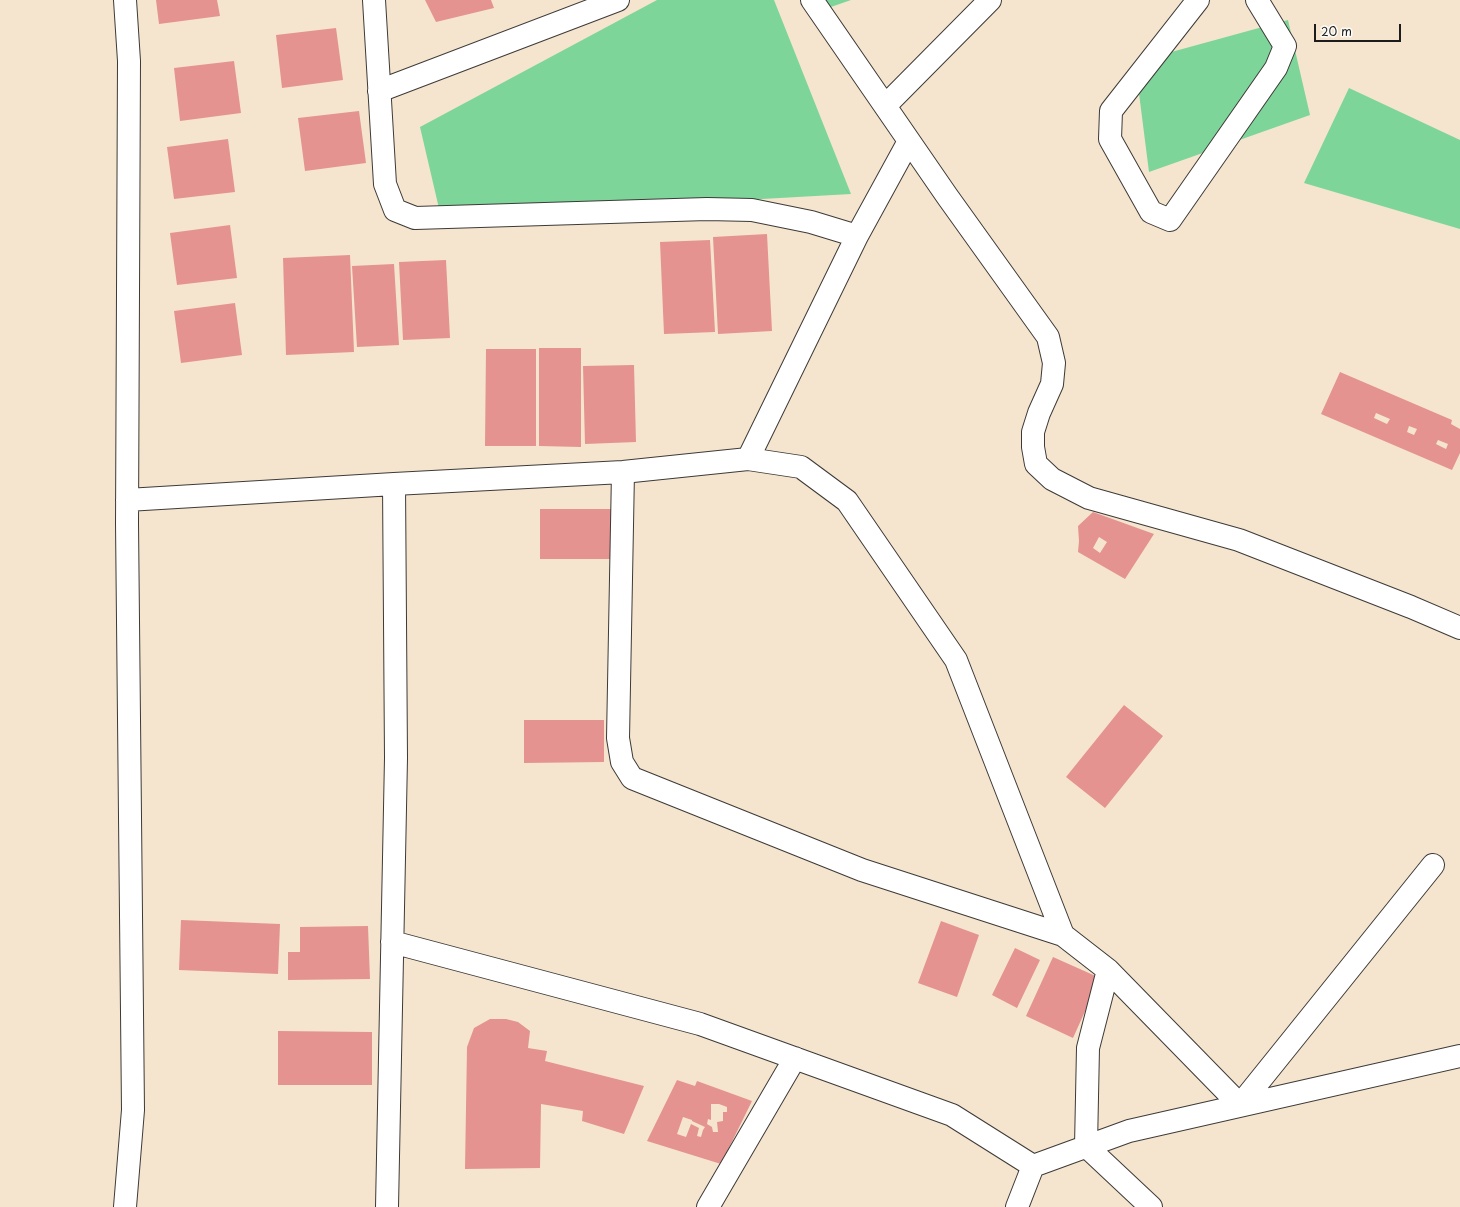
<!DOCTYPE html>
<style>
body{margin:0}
#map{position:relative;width:1460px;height:1207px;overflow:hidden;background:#f5e5ce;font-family:"Playpen Sans",sans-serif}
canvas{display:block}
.scale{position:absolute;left:1314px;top:24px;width:87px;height:18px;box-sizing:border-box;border:2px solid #1c1c1c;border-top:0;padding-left:5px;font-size:12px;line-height:14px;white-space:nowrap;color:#1c1c1c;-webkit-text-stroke:3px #fdfcf7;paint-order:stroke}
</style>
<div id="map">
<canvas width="1460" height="1207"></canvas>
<div class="scale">20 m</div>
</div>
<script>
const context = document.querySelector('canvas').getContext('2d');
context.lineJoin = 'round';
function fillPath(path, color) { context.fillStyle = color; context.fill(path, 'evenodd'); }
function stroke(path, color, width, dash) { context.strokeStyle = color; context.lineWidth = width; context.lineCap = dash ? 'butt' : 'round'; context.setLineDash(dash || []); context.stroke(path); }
fillPath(new Path2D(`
 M657,0H774L851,194L441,217L420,127Z
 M806,0H851L808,15Z
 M1288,20L1310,115L1149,172L1135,62Z
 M1349,88L1460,140V229L1304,183Z`), '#7dd59a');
fillPath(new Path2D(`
 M156,0H217L220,16L159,24Z
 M425,0H491L494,8L436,22Z
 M336,28L343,80L282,88L276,35Z
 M234,61L241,113L180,121L174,68Z
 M359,111L366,163L305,171L298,118Z
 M228,139L235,192L174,199L167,147Z
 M230,225L237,278L177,285L170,233Z
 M767,234L772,331L718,334L713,237Z
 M710,240L715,332L664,334L660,242Z
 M350,255L354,352L286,355L283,258Z
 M446,260L450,338L403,340L399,262Z
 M394,264L399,345L357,347L352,266Z
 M235,303L242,355L181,363L174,311Z
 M539,348H581V447L539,446Z
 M486,349H536V446H485Z
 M634,365L636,442L585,444L583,366Z
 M1340,372L1452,420L1451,424L1460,429V453L1452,470L1321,414ZM1376,413L1390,419L1387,424L1374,418ZM1409,426L1417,429L1414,435L1407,432ZM1438,440L1448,444L1446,449L1436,444Z
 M540,509H616V559H540Z
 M1093,512L1154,534L1125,579L1078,552L1079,541L1078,526ZM1099,537L1107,542L1100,553L1093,548Z
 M1124,705L1163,736L1105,808L1066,777Z
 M524,720H604V762L524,763Z
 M181,920L280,924L278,974L179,970Z
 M941,921L979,935L957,997L918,983Z
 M368,926L370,979L288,980V952H300V927Z
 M1015,948L1040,960L1017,1008L992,995Z
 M1053,957L1100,978L1073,1038L1026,1016Z
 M490,1019H506L518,1022L530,1031L528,1048L547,1051L545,1061L644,1086L624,1134L582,1121L583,1111L541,1104L540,1168L465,1169L467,1047L474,1028Z
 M278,1031L372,1032V1085H278Z
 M677,1080L695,1086L697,1081L752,1101L721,1164L647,1141ZM711,1104H719L727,1107V1112H723V1121L717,1122L718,1132H713L712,1127L707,1124L708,1119L711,1120ZM683,1117L692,1120V1121L705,1127L703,1130L701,1137L697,1136L699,1128L691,1124L686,1137L677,1134Z`), '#e49390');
const minor = new Path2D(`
 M374,0L385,184L395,210L415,218L707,209L752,210L811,222L857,236
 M812,0L947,196L1048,337L1054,363L1052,384L1039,413L1033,432V447L1036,464L1052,479L1089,498L1239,540L1411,607L1460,628
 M1198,0L1111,111L1110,139L1151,212L1170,220L1276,68L1285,46L1257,0
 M379,91L618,0
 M885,106L990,0
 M748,459L857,236L909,141
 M623,472L618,738L622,762L632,778L862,870L1063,935L1108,970L1240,1105L1433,865
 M127,500L394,484
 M392,942L700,1024L952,1115L1033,1166
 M1108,970L1088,1048L1086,1146L1151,1207
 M125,1207L133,1110L127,523L129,61L125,0
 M387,1207L396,758L394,484L623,472L748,459L801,467L847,501L956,660L1063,935
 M708,1207L795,1058
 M1017,1207L1033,1166L1129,1131L1460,1056`);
stroke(minor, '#3d3a37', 24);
stroke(minor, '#fff', 22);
</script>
